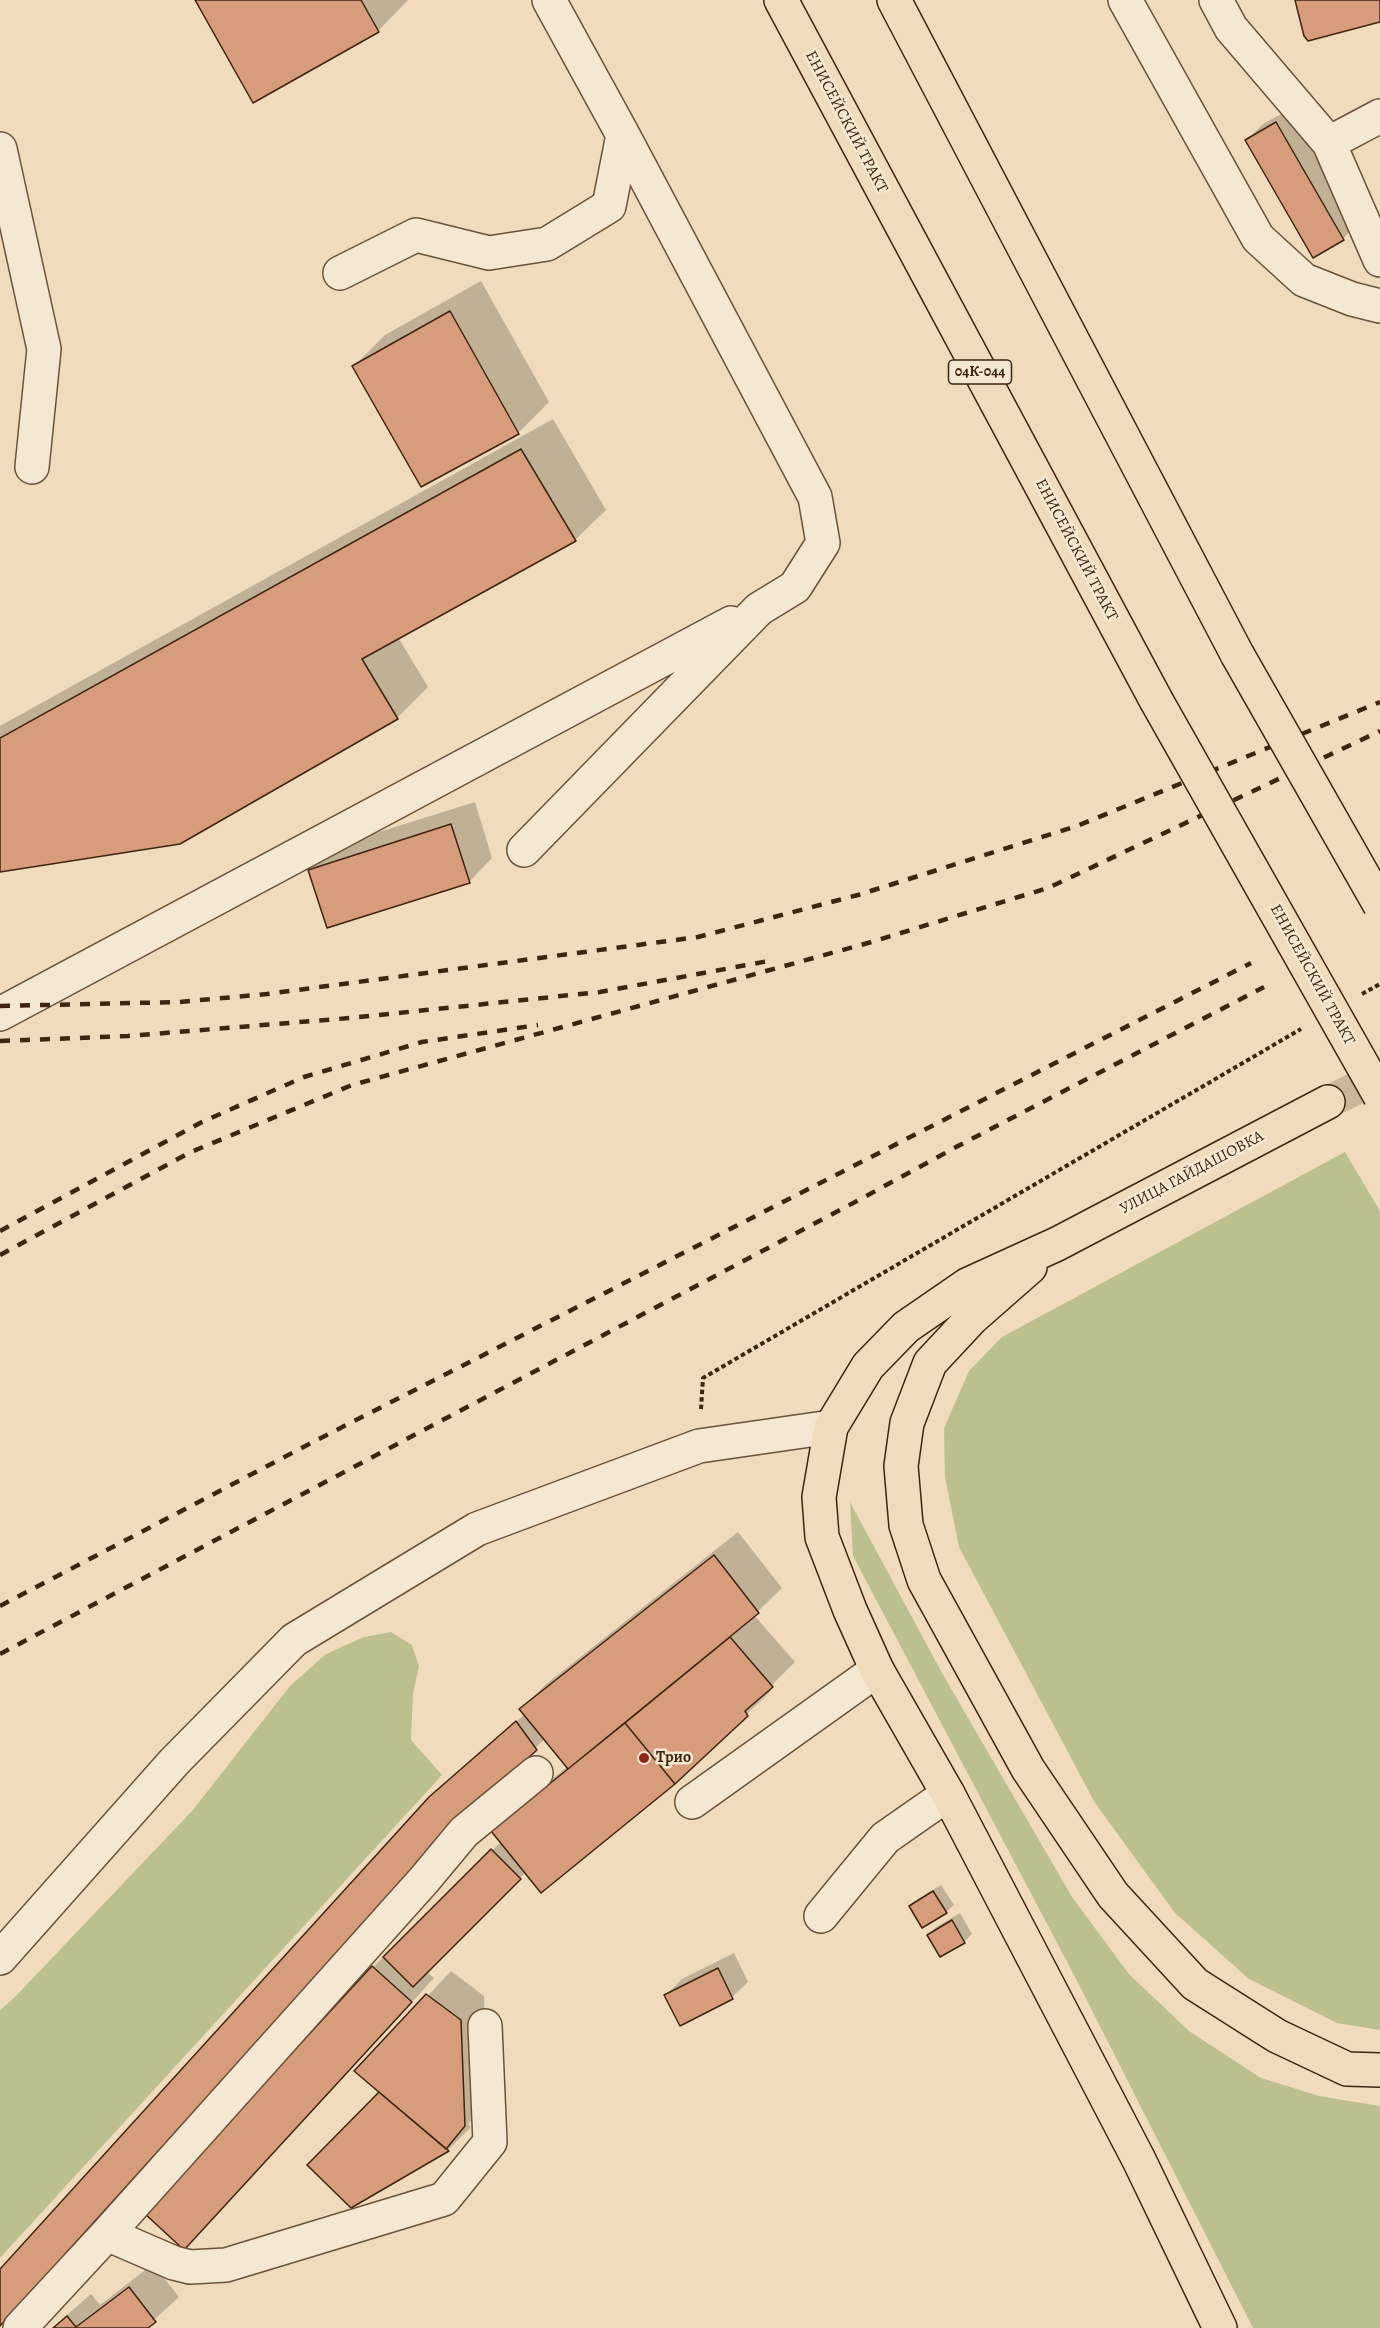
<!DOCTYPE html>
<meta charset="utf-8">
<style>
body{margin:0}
canvas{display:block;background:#f0dcbc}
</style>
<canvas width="1380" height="2328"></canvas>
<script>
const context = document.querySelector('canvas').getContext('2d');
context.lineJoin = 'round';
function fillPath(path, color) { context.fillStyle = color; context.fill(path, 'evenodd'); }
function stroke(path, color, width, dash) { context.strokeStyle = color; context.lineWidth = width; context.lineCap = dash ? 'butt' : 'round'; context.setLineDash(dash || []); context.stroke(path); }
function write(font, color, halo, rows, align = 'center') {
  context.font = font + ' Alegreya,serif'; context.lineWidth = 5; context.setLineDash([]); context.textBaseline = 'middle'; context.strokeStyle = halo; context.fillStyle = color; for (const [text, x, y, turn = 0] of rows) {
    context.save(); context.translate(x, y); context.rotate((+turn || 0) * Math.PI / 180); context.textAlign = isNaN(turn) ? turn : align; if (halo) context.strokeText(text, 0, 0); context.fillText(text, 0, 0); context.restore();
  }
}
fillPath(new Path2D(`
 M1345,1152L1380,1211V2030L1337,2023L1249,1979L1175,1913L1095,1803L959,1547L945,1477L944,1428L969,1371L1002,1337Z
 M850,1502L942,1673L1072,1897L1129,1974L1189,2031L1261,2078L1319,2096L1380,2106V2328H1253L1074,1975L853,1556Z
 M391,1632L412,1645L419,1666L413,1693L411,1740L442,1775L0,2258V2010L13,1999L192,1811L290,1686L326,1654L364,1637Z`), '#bcc08f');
fillPath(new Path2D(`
 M196,0H408L378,31Z
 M1292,108L1358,223L1343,239L1247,140L1263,124Z
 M481,281L549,402L518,433L422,485L354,366L385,335Z
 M553,419L606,510L575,540L398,637L428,687L397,718L0,871V726Z
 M475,802L492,858L469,882L310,870L334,846Z
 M738,1532L782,1588L754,1615L795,1662L769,1688L771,1691L674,1783L526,1872L426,1971L434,1978L208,2224L373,1967L501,1842L493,1831L517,1808L568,1766L545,1739L457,1819L0,2325V2271L439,1789L525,1714L521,1709L545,1685Z
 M941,1885L954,1905L946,1912L911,1907L918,1899Z
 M960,1913L972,1934L964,1942L941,1955L929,1935L936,1927Z
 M734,1953L748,1982L732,1997L680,2024L666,1995L682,1979Z
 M451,1971L484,1996L488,2101L468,2124L471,2127L448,2150L352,2206L381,2091L357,2071Z
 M153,2264L179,2297L145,2328H52L91,2294L100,2305Z`), '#0003');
const building = new Path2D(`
 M195,0H361L379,32L253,103Z
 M1295,0H1380V22L1308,41L1304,36Z
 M1276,122L1344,240L1313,258L1245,140Z
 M450,311L519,434L421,487L352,366Z
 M521,449L576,541L362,659L398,719L180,844L0,872V738Z
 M451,824L470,883L327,928L308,870Z
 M714,1555L759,1613L568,1769L519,1709Z
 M730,1637L773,1687L745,1711L748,1716L675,1784L625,1723Z
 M516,1721L537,1750L454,1824L0,2326V2269L429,1797Z
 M625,1723L675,1784L541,1893L491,1831Z
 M491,1849L521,1879L413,1987L383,1957Z
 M933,1891L947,1913L922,1928L909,1906Z
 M952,1920L965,1943L940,1957L927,1935Z
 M372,1966L412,2002L184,2250L144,2213Z
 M718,1968L733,1999L680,2026L664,1995Z
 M426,1994L461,2020L465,2126L446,2149L354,2071Z
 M379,2092L449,2151L351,2208L307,2165Z
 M129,2287L156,2322L148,2328H53L67,2316L76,2327Z`);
fillPath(building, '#d79c7c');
stroke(building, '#3f240f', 1.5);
stroke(new Path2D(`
 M1328,1102L1380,1077`), '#cdb799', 33, [33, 16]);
const minor = new Path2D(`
 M1125,0L1258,238L1304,280L1352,299L1380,306
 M1216,0L1231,28L1329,143L1380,260
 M1329,143L1380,116
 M0,149L44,349L32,467
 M340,273L416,235L489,253L547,244L609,206L623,135L549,0
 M524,850L759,609L795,587L823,543L815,497L623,135
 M0,1014L731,623
 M692,1802L877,1670
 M821,1916L885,1838L948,1794
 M0,1958L174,1762L294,1640L477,1529L699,1446L831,1427
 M107,2234L174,2263L190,2267L226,2265L444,2199L490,2142L485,2026
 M20,2328L107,2234L424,1880L464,1832L536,1773`);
const major = new Path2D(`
 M781,0L1156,700
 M894,0L1237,654
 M1030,1267L972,1318L930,1363L907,1423L901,1466L906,1525L924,1580L1028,1769L1113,1895L1195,1984L1277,2036L1347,2069L1380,2070
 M1220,2328L1139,2160L948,1794L877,1670L850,1610L822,1537L819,1497L831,1427L868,1366L906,1327L967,1285L1057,1244L1328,1102`);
stroke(minor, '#6b523a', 36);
stroke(major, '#3f240f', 36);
stroke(new Path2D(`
 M1362,994L1380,984
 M701,1409L703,1378L1301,1029`), '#3f240f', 4, [4.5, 3]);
stroke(minor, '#f5e8d3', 33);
stroke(major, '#f0dcbc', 33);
stroke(new Path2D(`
 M0,1006L179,1002L267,994L698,937L858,895L1077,826L1380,702
 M0,1041L128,1036L350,1018L600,992L774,960
 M0,1231L202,1122L304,1077L422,1042L538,1025
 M0,1255L191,1152L352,1085L868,943L1048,888L1380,731
 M0,1606L315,1441L1251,963
 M0,1654L857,1201L958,1146L1264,987`), '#3f240f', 4.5, [10, 10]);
const majorBridge = new Path2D(`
 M1237,654L1380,905
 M1156,700L1380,1096`);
stroke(majorBridge, '#3f240f', 36, []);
stroke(majorBridge, '#f0dcbc', 33);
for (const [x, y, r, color] of [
 [644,1758,6,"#8f2418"]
]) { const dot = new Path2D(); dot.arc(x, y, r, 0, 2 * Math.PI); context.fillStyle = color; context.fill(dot); stroke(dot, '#f5e8d3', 2); }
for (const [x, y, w] of [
 [980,372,63]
]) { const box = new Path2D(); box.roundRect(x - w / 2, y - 12, w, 24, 4.5); context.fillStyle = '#f5e8d3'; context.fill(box); stroke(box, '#3f240f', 1.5); }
write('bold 15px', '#3f240f', null, [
 ["04К-044",980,372]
]);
write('16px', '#3f240f', '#f5e8d3', [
 ["ЕНИСЕЙСКИЙ ТРАКТ",846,122,62],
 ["ЕНИСЕЙСКИЙ ТРАКТ",1076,550,62],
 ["ЕНИСЕЙСКИЙ ТРАКТ",1312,975,61],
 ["УЛИЦА ГАЙДАШОВКА",1192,1173,-28]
]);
write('bold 16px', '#3f240f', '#f5e8d3', [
 ["Трио",656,1758]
], 'left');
</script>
